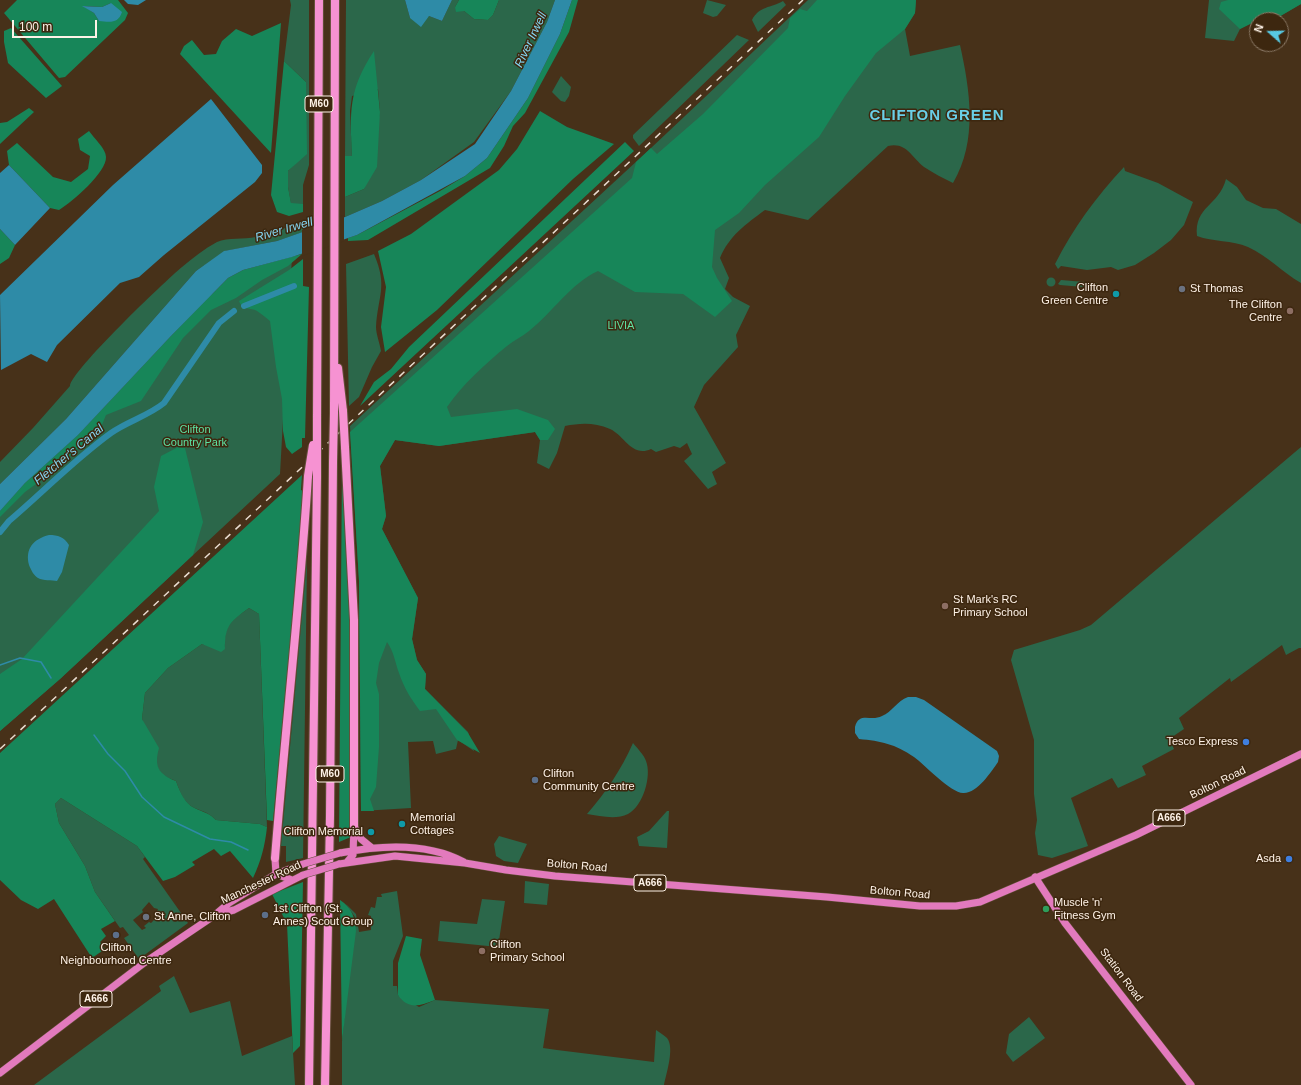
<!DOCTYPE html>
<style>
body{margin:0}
#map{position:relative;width:1301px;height:1085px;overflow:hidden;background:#473119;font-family:Helvetica,sans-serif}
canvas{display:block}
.north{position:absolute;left:1249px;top:12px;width:40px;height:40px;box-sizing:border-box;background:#3d270f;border:1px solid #8a7865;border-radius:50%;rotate:290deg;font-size:11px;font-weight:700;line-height:16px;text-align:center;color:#fef2e7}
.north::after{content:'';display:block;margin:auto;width:14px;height:18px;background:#57c9e2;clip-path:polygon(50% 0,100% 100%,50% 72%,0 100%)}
.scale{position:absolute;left:12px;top:20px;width:85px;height:18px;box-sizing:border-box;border:2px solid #fef2e7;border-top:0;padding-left:5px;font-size:12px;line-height:14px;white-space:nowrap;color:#fef2e7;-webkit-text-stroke:3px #3d270f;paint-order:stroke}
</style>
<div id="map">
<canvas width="1301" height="1085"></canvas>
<div class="north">N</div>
<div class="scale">100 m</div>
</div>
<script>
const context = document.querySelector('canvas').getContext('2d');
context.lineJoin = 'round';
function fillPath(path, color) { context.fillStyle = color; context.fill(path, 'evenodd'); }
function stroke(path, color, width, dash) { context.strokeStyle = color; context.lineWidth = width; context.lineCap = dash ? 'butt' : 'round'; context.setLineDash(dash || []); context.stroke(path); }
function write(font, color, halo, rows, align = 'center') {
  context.font = font + ' Helvetica,sans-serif'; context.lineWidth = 3; context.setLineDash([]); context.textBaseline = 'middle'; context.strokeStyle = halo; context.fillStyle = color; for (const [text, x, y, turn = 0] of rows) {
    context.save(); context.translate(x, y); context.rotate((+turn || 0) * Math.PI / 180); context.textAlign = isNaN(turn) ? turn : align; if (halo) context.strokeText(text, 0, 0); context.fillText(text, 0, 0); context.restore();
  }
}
fillPath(new Path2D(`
 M290,0H309V165L303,185V204H291L288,187V171L295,164L306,82L284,61L291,5Z
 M346,0H405L410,18L429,16L442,21L452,0H459L455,7L464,11L474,19L488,20L493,15L499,0H555L547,22L511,91L474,142L421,180L382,201L345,217V197L364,189L380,112L378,89L352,96L350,111L352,157L345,156Z
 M707,0L726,5L717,16L713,17L703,13Z
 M808,0H916L915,13L905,29L910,56L960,45C970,90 978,141 953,183C943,178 933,173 924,167C911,157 907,142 888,146L808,220L765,210C746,224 729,236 720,258L729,278L725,289L733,297L750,306L736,335L738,347L704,385L694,407L726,463L712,472L717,484L708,489L684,461L692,454L687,443L680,448L674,446L656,452L651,449C632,458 624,435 610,429C594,422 580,423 565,426L557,453L549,469L537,463L540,440L535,432L439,446L395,440L380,466L386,516L382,529L418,598L412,639L417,660L426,674L425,689L468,732L474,751L458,740L456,749L436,754L433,741L408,742L411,808L361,811L359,581L350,426L651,148Z
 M1209,0H1301V4L1277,18L1271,15H1268L1240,29L1234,41L1205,38Z
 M783,1L786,5L758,32L752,20C759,6 771,8 783,1Z
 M737,35L749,40L639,146L633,138V135Z
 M561,76L571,87L569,96L565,102L561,101L552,92Z
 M1124,167L1125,171L1158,183L1193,202L1184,225L1171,240L1154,253L1135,265L1118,270L1111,267L1087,270L1061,266L1058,269L1055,264C1073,228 1096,197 1124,167Z
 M1226,179L1237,187L1246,200L1263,208L1276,209L1301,224V283C1282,272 1268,256 1248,247C1232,240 1213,242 1197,236C1194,206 1219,206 1226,179Z
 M302,221L303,232L277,241L225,251L196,271L66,419L0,484V462L33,428L70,386C71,371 165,281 182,267C193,258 204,249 217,242C228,237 244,240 256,237C272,234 287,227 302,221Z
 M374,254C388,287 378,295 376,327C376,334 380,344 381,351L372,367L359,397L349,406L346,264Z
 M292,257L280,474L60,679L0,731V511L25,483L78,435L210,295Z
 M1046.5 282a4.5 4.5 0 1 1 9 0a4.5 4.5 0 1 1-9 0Z
 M1061,280L1096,283L1098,286L1095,288L1060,285L1058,284Z
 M1301,447V648H1299L1286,655L1282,645L1231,682L1230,678L1179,718L1184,729L1169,739L1174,749L1142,766L1146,775L1118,788L1112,778L1071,798L1088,846L1052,858L1038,855L1035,833L1037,820L1034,794V740L1011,660L1014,650L1080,630L1091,625Z
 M307,560L303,858L286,862V846H281Z
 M249,608L259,614L267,827L260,824L216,820C206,810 201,812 191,806C183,801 179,789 176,781L164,776L158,769L142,719L145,693L168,668L202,644L225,649C224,624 230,622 249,608Z
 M633,743C637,748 644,755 646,761C652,776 643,806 628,814C616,820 600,816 587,814C606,792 621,770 633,743Z
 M61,798L137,846L145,857L143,859L188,923L139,959L124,938L129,935L123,927L120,928L95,892L85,866L59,823L55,804ZM149,902L154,908L158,909L156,913L158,916L151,923L149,922L144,926L146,928L142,930L133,920L143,912L142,910Z
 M667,811H669L667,848L639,846L637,837L649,831Z
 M499,836L527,844L518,863L504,861L496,856L494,844Z
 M525,881L549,884L547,905L524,903Z
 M397,891L403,936L393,961V986H397L398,995L419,1007L435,1000L549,1009L543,1048L557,1050L654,1062L656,1030C660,1033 664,1035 667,1038C675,1048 666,1074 664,1085H342V1041L355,917L346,904L356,914L359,932L371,930V916L368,915L371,907L375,908L377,897H382L381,894Z
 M482,899L505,901L498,947L438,941L440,921L477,924Z
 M174,976L190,1013L230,1001L242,1056L292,1036L295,1085H34L161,991L159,986Z
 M1029,1017L1045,1038L1013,1062L1006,1053L1009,1034Z`), '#2b674a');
fillPath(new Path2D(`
 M17,0H118L128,13L125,20L65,77L59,78L4,13ZM111,3L99,21L94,13L83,6L102,7Z
 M459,0H499L493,15L488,20L474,19L464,11L456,12L455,7Z
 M572,0H578L569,32L525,113L513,126L504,146L490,168L368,240L348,241V238L357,235L440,191L465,176L487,158L528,98L560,34Z
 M817,0H916L915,13L905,29L876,53L845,96L819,137L765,185L739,213L715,230L712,267L717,278L732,301L715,317L683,294L635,292L598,271C570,284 553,312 529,331C522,337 514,340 507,346C485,364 463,384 447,407L451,417L517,409L548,420L555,429L548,440H540L535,432L439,446L395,440L380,466L386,516L382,529L418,598L412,639L417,660L426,674L425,689L468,733L480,753L457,740L436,709L420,711C411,699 404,688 399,673C395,662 394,652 387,642L379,663L376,683L379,694V747L376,787L370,799L374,811H361L359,581L350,432L632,178L636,162L651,148L657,154L703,114L788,28L790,18L800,9L807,11Z
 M1228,0H1301V4L1277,18L1271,15H1268L1240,29L1219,9L1221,2Z
 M281,23L271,153L180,54L184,46L192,40L204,55L216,54L222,41L236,29L252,36Z
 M11,28L62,86L46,98L8,63L4,42V31Z
 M374,51L380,112L377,167L364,189L345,197V156H352C350,112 348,90 374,51Z
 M284,61L306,82L307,154L288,171V187L291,203L303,204V212L289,216L277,212L271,195Z
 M29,108L34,112L0,144V123L7,122Z
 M540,111L567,127L614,144L573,179L437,310L385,352L381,327L386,287L378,251L411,234L499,170L517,149Z
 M89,131C94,138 106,149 106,157C107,172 72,202 59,210L50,208L9,165L7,151L17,143L53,177L71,182L88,169L90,156L80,150L78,139Z
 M625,142L634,151L360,406L374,382L391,369L409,347Z
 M0,229L15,245L9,258L0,264Z
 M302,254L288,266L262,280L236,298L211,310L183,338L141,401L106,415L101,427L55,470L25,492L0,517V511L25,483L78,435L171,336L228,278L243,270Z
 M303,259V286L309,287L305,438H302V447L292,454L286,447L283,431L282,399L276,367L270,321C266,318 262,314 257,311C250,307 243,311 239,301L289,270Z
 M184,444L203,522L193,555L60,679L0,731V674L22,659L159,511L154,487L161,456Z
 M342,464L348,557L351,651V837L339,842Z
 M302,475L301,490L303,491L298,561L273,821L267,820L259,614L249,608C230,622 225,625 225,649L221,652L202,644L168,668L145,693L142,719L159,748C154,766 158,774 176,781C179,789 183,800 191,806C201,812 207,811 216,820L260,824L267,827C265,846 261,861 253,878L230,851L221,856L214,849L192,862L195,865L175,877L163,881L137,846L61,798L55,804L59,823L85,866L95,892L115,921L101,929L106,936L100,942L105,949L92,958L54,899L38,909L21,900L0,880V753Z
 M303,882L300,1046L293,1053L287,924L272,894Z
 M340,900C352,908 355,917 356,931L342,1041Z
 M406,936L422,939L420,955L435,1000C420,1006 408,1010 398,995V963Z`), '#178659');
fillPath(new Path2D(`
 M124,0H146L138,5L128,4Z
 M405,0H452L442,21L429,16L421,27L410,18Z
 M555,0H572L560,34L528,98L487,158L465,176L357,235L292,257L243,270L228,278L171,336L78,435L25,483L0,511V484L66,419L196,271L224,251L277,241L345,217L382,201L421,180L475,144L511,91L547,22Z
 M111,3L122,12C118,24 110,22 99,21L94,13L82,6L102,7Z
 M211,99L262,165V173L255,182L164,255L139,277L120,283L57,345L47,362L31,354L1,370L0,295L113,185Z
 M9,165L50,208L15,245L0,229V173Z
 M49,535C58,535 64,537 69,545L62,572L57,581C52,580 43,581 38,578C34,576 31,570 29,565C25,549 33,539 49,535Z
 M908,697H916L924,700L997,751L999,756L998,762C991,772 977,794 963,793C951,793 925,765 914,757C895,744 881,741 859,739L855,733V727C859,711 871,722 882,716C892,712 897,701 908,697Z`), '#2e8ba7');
fillPath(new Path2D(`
 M344,215V241L302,256V230Z`), '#473119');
stroke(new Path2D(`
 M0,665L20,658L41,662L51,678
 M94,735L108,754L125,771L142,797L164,817L210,839L231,842L248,850`), '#2e8ba7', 1.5);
stroke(new Path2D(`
 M244,306L294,286
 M0,532L9,521C43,492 75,459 111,433C128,421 148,416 164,403L219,323L234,311`), '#2e8ba7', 6);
const major = new Path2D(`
 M355,828L361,839L372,848
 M340,853C380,845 427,842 464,862
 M275,858L276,874L292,880
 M347,862L353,855L354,826
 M339,864L395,856L465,863L506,870L555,876L827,897L920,906H956L980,902L1136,835L1301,754
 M1035,877L1065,923L1191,1085
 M218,914L234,910L303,875
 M0,1073L144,963L215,915L229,903L276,874L303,864`);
const highway = new Path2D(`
 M338,368L343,411
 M334,413L335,0
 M317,421L319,0
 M345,447L354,620V826
 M275,858C285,730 300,604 308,476
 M309,1085L317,477
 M325,1085L330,816L333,462`);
stroke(major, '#64503a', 8);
stroke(highway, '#64503a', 10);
stroke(major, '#e27abd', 7);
stroke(highway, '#f692d2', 8);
stroke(new Path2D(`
 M0,749L803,0`), '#eaddd1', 1.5, [7, 7]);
const majorBridge = new Path2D(`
 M303,864L340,853
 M303,875L339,864`);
const highwayBridge = new Path2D(`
 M343,411L345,447
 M333,462L334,413
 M308,476L313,445
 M317,477V421`);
stroke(majorBridge, '#64503a', 8, []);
stroke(highwayBridge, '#64503a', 10, []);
stroke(majorBridge, '#e27abd', 7);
stroke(highwayBridge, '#f692d2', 8);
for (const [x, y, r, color] of [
 [1182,289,4,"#6b7280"],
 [1116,294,4,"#0f9aa8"],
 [1290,311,4,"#8d6e63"],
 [945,606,4,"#8d6e63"],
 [1246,742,4,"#3f7fe0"],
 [535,780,4,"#5c6f8a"],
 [402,824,4,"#0f9aa8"],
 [371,832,4,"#0f9aa8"],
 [1289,859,4,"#3f7fe0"],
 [1046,909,4,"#2e9e5b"],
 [265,915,4,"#5c6f8a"],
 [146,917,4,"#6b7280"],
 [116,935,4,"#5c6f8a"],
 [482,951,4,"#8d6e63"]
]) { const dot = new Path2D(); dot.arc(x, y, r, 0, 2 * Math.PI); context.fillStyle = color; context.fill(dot); stroke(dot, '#3d270f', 1.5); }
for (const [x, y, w] of [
 [319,104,28],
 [330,774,28],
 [1169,818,32],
 [650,883,32],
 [96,999,32]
]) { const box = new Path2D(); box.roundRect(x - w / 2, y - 8, w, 16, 3); context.fillStyle = '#3d270f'; context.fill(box); stroke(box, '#fef2e7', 1); }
write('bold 10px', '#fef2e7', null, [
 ["M60",319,104],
 ["M60",330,774],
 ["A666",1169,818],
 ["A666",650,883],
 ["A666",96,999]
]);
write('11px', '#fef2e7', '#3d270f', [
 ["Clifton",1108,288,"right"],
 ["Green Centre",1108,301,"right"],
 ["St Thomas",1190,289],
 ["The Clifton",1282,305,"right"],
 ["Centre",1282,318,"right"],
 ["St Mark's RC",953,600],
 ["Primary School",953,613],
 ["Tesco Express",1238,742,"right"],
 ["Clifton",543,774],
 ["Community Centre",543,787],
 ["Memorial",410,818],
 ["Cottages",410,831],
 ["Clifton Memorial",363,832,"right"],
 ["Asda",1281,859,"right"],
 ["Muscle 'n'",1054,903],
 ["Fitness Gym",1054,916],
 ["1st Clifton (St.",273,909],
 ["Annes) Scout Group",273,922],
 ["St Anne, Clifton",154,917],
 ["Clifton",490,945],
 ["Primary School",490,958],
 ["Clifton",116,948,"center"],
 ["Neighbourhood Centre",116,961,"center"]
], 'left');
write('11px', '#5ee2a3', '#3d270f', [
 ["LIVIA",621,326],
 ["Clifton",195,430],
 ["Country Park",195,443]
]);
write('11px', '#fef2e7', '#3d270f', [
 ["Bolton Road",1218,783,-26],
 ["Bolton Road",577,866,5],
 ["Manchester Road",261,883,-25],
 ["Bolton Road",900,893,5],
 ["Station Road",1121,975,53]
]);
write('italic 12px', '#84d6f2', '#3d270f', [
 ["River Irwell",531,40,-65],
 ["River Irwell",284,230,-16],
 ["Fletcher's Canal",69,455,-40]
]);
context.letterSpacing = '1px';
write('bold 15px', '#6acfe7', '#3d270f', [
 ["CLIFTON GREEN",937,116]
]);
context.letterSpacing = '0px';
</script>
